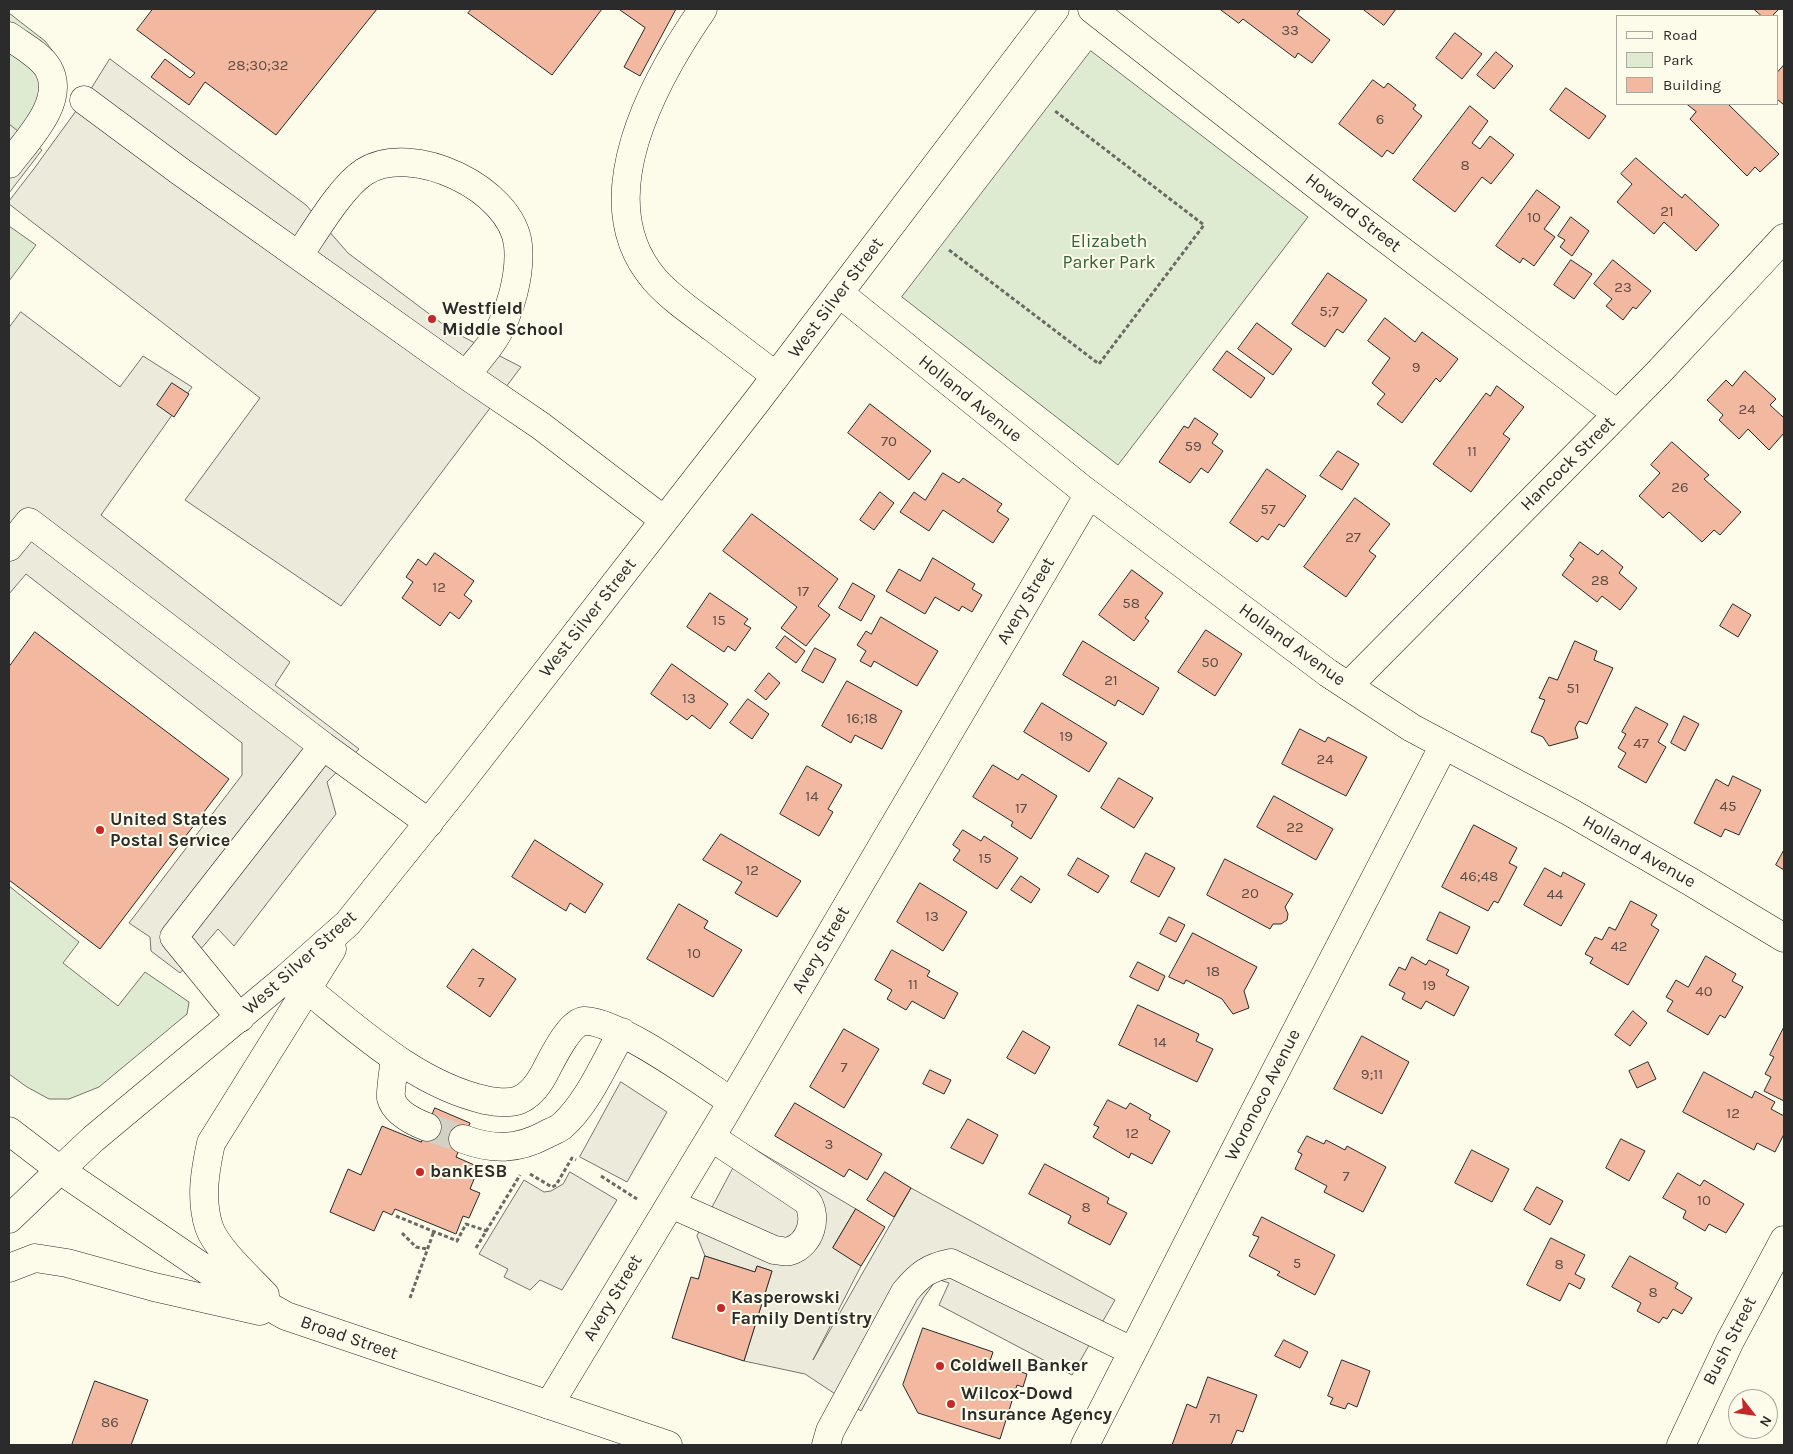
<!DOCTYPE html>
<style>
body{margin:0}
#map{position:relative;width:1793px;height:1454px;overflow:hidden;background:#fdfbea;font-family:Karla,sans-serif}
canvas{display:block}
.frame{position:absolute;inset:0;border:10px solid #2b2b2b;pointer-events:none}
.legend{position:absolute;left:1616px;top:15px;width:162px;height:90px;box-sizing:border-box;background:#fdfbea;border:1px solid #a9a89e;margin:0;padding:6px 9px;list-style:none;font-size:15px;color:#2b2b2b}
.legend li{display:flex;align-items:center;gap:10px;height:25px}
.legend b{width:25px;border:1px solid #a9a89e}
.north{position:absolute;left:1728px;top:1389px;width:50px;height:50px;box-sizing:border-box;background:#fdfbea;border:1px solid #a9a89e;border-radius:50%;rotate:120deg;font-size:14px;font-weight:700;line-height:20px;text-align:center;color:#2b2b2b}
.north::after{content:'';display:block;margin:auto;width:18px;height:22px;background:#c62828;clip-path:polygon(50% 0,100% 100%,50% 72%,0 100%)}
</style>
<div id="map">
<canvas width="1793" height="1454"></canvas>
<div class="frame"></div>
<ul class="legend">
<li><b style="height:6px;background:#fdfbea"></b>Road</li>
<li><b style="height:14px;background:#deebd1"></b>Park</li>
<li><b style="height:14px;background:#f2b8a0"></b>Building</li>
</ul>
<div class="north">N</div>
</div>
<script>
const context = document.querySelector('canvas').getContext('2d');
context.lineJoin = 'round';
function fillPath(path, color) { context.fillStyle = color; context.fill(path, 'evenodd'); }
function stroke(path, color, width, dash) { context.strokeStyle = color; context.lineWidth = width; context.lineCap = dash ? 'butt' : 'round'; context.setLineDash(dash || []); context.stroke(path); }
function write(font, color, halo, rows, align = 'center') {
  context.font = font + ' Karla,sans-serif'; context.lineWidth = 4; context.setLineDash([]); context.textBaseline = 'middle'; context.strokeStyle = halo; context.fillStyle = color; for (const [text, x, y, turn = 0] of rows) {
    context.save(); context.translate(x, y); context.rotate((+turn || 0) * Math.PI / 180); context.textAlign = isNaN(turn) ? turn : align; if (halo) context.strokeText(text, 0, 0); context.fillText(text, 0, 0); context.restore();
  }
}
const green = new Path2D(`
 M9,13L45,41L58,58L9,184Z
 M1091,51L1308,217L1118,465L902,297Z
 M9,226L36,245L9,281Z
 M9,886L79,942L63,963L118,1006L145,972L189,1002L187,1014L99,1087L69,1099H49L27,1087L9,1074Z`);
fillPath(green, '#deebd1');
stroke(green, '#74746e', 1);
const parking = new Path2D(`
 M110,59L306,205L348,253L452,331L521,367L341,606L185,500L260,398L9,204V201L33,170L84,100Z
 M9,124L42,150L9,193Z
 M21,312L120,387L143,356L192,387L101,515L290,662L275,685L359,749L327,782L336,814L234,946L218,929L180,973L151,951L150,937L129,923L242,775V743L26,574L9,594V328Z
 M621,1082L667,1112L627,1182L580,1157Z
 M746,1144L856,1209L833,1247L861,1266L813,1360L911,1188L1115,1300L1072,1375L939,1305L949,1283L937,1279L924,1297L861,1411L805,1374L744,1361L772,1271L757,1266L755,1272L705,1256L697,1236Z
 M570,1172L617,1200L562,1290L540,1280L530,1290L504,1277L508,1269L479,1254L524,1180L544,1192L551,1191L563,1184Z`);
fillPath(parking, '#eceadb');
stroke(parking, '#74746e', 1);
const building = new Path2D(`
 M153,9H377L276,135L205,82L189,105L151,77L165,59L190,78L195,73L137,30Z
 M472,9H602L552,75L468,13Z
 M619,9H676L640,76L624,67L645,28Z
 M1220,9H1298L1300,10L1297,14L1330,40L1312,63L1298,53L1295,58L1243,19L1239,23Z
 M1363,9H1396L1384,25Z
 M1754,9H1779L1772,16H1762Z
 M1455,33L1482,54L1462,79L1436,58Z
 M1496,52L1513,66L1494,89L1477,75Z
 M1784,65V105L1777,99V73Z
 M1373,80L1384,88L1388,83L1416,105L1413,109L1422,116L1393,154L1387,150L1382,157L1339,124Z
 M1566,88L1606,116L1589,139L1550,110Z
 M1687,104H1728L1779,154L1760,172L1755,167L1747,176L1690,119L1696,112Z
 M1470,106L1488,121L1472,143L1480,149L1490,136L1514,155L1491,184L1482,177L1455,212L1413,180Z
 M1636,158L1682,198L1685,194L1719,225L1696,251L1664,222L1654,234L1617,202L1632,184L1621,174Z
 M1537,190L1560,207L1544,229L1555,237L1534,266L1523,258L1520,263L1496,246Z
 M1571,217L1589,231L1572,256L1560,247L1565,240L1558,236Z
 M1571,260L1592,274L1574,299L1554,285Z
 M1613,260L1651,291L1636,309L1633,307L1623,320L1606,306L1612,299L1594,284Z
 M1328,273L1367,300L1343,333L1337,329L1325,347L1292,324Z
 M1385,318L1415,342L1422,332L1458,359L1440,382L1436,378L1402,423L1377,404L1385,394L1372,383L1390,358L1368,341Z
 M1257,323L1292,349L1273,375L1238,349Z
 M1227,351L1265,378L1251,398L1213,370Z
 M1745,371L1776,399L1770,405L1784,418V433L1769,450L1748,429L1739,439L1719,420L1723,415L1707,400L1726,380L1732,386Z
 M172,383L189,394L174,417L157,405Z
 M1497,386L1524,407L1503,434L1510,439L1471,492L1433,464L1486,393L1490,396Z
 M870,404L931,451L909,480L848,433Z
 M1195,418L1218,434L1212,443L1223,451L1208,473L1201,468L1190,483L1159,462L1184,426L1188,428Z
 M1672,442L1709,475L1704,479L1741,512L1720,535L1714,530L1702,542L1669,512L1663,518L1639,496L1660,473L1651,465Z
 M1338,451L1359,464L1342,490L1320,476Z
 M1267,469L1306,496L1284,527L1279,524L1268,540L1262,536L1257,542L1230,523Z
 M943,473L959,483L963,478L1002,504L997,511L1009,519L993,543L943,510L929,531L900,512L914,492L925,500Z
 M880,492L894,503L874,530L860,520Z
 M1355,498L1390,524L1369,551L1376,556L1346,597L1304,567Z
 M752,514L838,579L818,606L830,615L806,646L781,628L797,607L723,551Z
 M1580,542L1598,555L1602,550L1623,567L1619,573L1637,588L1620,610L1602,596L1597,602L1562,575L1574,559L1570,556Z
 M435,553L474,581L464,595L472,601L459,619L450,612L440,626L402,598L413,582L406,577L418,559L426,565Z
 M933,558L975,584L972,589L982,595L972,612L962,606L959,611L935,597L925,614L886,591L899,569L920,581Z
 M1132,570L1163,593L1145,618L1149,621L1134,641L1099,615Z
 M853,583L875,596L861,621L839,608Z
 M710,593L748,619L744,624L751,628L735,651L728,646L724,652L687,627Z
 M1733,604L1751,615L1738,637L1720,626Z
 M881,617L938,651L917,686L874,661L871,667L860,661L866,651L857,645L866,631L871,634Z
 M1206,630L1242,654L1215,696L1178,672Z
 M35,632L229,779L100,949L9,880V667Z
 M785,636L805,651L796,663L776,648Z
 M1083,641L1159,688L1143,715L1118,700L1115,706L1063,675Z
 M1575,641L1597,651L1594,660L1613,668L1587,724L1579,721L1575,728L1578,738L1549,746L1543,737L1531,732L1545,700L1539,698L1549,677L1557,680Z
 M815,648L836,659L823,683L802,671Z
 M672,664L728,704L710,729L692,715L687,720L651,694Z
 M769,673L780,683L766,700L755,691Z
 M847,681L902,711L882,749L855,735L851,743L822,726Z
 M748,699L769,714L752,739L730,723Z
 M1042,703L1107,743L1089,772L1024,732Z
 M1636,707L1668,724L1658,742L1666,747L1646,783L1618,767L1626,753L1618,748L1626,734L1622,732Z
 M1684,716L1699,724L1685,751L1671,743Z
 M1300,729L1325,742L1328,737L1367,757L1346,796L1282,764Z
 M993,765L1018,780L1022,774L1057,796L1031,839L1011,826L1013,822L973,797Z
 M807,766L842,785L828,809L833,812L819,836L780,814Z
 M1733,776L1761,790L1739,835L1725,829L1721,837L1694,823L1716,779L1728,786Z
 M1119,778L1153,798L1134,828L1101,808Z
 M1274,796L1333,829L1316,860L1257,827Z
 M1474,825L1517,848L1509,863L1517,867L1498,903L1494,901L1488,911L1442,887Z
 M963,830L981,841L984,836L1018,858L997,889L953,860L960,850L953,845Z
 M721,834L801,881L777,917L735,893L742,882L703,860Z
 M535,840L603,884L585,913L570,903L566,911L512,877Z
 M1784,850V870L1776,865Z
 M1146,853L1175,868L1159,897L1131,882Z
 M1078,858L1109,876L1098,893L1068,875Z
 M1225,859L1293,894L1285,907L1288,914L1287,920L1281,924H1273L1270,929L1207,895Z
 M1545,868L1561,877L1563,872L1585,884L1561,926L1524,905Z
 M1021,876L1040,889L1031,903L1011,890Z
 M920,883L967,912L943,951L897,922Z
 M1631,901L1657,915L1651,925L1659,930L1628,985L1590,963L1593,958L1585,954L1595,937L1602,940L1609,927L1615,930Z
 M679,904L708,921L704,928L742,950L713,997L647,959Z
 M1440,912L1470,927L1457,954L1427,940Z
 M1169,917L1185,925L1176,942L1160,934Z
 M1193,933L1257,967L1244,991L1249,1008L1233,1014L1222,999L1186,980L1184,984L1169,977Z
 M473,949L516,979L490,1017L447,987Z
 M892,950L930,971L927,976L958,993L944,1019L912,1001L906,1010L887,999L892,990L875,980Z
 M1706,956L1736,974L1732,981L1743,987L1725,1018L1720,1015L1708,1035L1667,1011L1673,1001L1666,997L1676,980L1688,987Z
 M1412,957L1426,965L1429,960L1449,970L1446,975L1469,987L1454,1016L1426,1001L1421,1009L1402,999L1405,993L1389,985L1399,967L1405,970Z
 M1138,962L1165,976L1158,991L1130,977Z
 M1138,1005L1199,1034L1196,1041L1213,1049L1197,1082L1119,1045Z
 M1633,1011L1647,1023L1630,1046L1615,1035Z
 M1784,1027V1101L1764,1091L1771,1077L1765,1074L1774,1057L1770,1055Z
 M844,1029L879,1049L844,1108L810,1087Z
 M1023,1031L1050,1047L1035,1074L1007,1058Z
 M1362,1036L1409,1062L1382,1114L1334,1089Z
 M1648,1062L1656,1079L1637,1088L1629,1071Z
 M930,1070L951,1080L944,1094L923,1084Z
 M1704,1072L1752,1098L1755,1091L1775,1102L1771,1109L1784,1116V1134L1775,1152L1757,1143L1754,1150L1683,1112Z
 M1108,1100L1126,1109L1130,1103L1151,1115L1149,1119L1170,1131L1152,1164L1131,1153L1129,1158L1093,1137L1099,1127L1094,1125Z
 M795,1103L882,1154L867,1180L849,1169L844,1177L775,1136Z
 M435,1108L470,1123L456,1157L479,1167L470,1189L480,1193L469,1218L463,1216L456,1234L395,1209L392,1215L383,1211L374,1231L330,1212L348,1169L361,1175L382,1126L421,1142Z
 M968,1119L998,1135L983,1164L951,1148Z
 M1307,1136L1324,1144L1326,1140L1345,1150L1347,1146L1386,1167L1363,1212L1324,1192L1327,1186L1295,1169L1302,1154L1298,1152Z
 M1621,1139L1645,1151L1629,1181L1606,1168Z
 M1472,1150L1509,1169L1492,1202L1455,1183Z
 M1045,1164L1109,1198L1107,1203L1127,1213L1110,1245L1068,1223L1071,1216L1029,1194Z
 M885,1172L911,1188L894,1217L867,1200Z
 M1678,1173L1700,1186L1704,1180L1744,1204L1726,1233L1709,1224L1705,1231L1683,1218L1686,1211L1663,1198Z
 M1537,1187L1563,1201L1550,1225L1524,1210Z
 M856,1209L885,1227L861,1266L833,1248Z
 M1262,1217L1335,1255L1315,1295L1277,1275L1280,1272L1249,1256L1259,1237L1253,1235Z
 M1551,1238L1585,1255L1575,1274L1585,1279L1580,1289L1569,1283L1560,1301L1527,1285Z
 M705,1256L755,1272L757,1266L772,1271L744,1361L672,1338L691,1277L698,1279Z
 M1630,1256L1678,1283L1675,1288L1692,1298L1682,1314L1673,1309L1667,1319L1663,1317L1659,1323L1637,1311L1641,1303L1612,1287Z
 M923,1328L993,1352L990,1361L1027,1374L1023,1387L1017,1385L1000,1439L918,1413L903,1385Z
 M1284,1340L1308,1352L1300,1368L1275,1356Z
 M1342,1360L1370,1371L1357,1407L1348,1403L1345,1409L1330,1404L1333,1398L1328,1396Z
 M1208,1377L1257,1395L1243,1432L1237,1430L1231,1445H1172L1187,1404L1196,1408Z
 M95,1381L148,1400L131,1445H72Z`);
fillPath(building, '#f2b8a0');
stroke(building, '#2b2b2b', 1);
stroke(new Path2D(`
 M427,1127L463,1139`), '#d3d1c4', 28, [28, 14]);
const minor = new Path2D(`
 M703,9C654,80 586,201 655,280C672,299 693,313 713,328C734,344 755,360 776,376
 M1092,9L1357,217L1617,414
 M9,36C21,45 40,55 48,68C67,101 27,140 9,164
 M84,100L181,172L466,375L541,426L664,520
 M299,255C315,232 341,187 364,172C412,141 512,189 518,245C521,274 510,315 494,339C486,352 475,363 466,375
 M839,293L1081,488L1328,673L1412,728L1570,812L1691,882L1784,938
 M9,547L29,522L323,746L429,823
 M1348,686L1658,373L1784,238
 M307,989C361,1032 416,1084 485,1100C495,1102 509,1104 519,1100C531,1095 538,1085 544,1074C551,1061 569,1022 584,1021C615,1019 703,1083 732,1102
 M240,1018L174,937L323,746
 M395,1058C394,1067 390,1091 391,1098C395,1113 414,1122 427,1127
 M9,1131L60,1170
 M463,1139C493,1150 517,1150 545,1135C550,1132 557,1130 562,1126C588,1103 605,1062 622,1032
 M671,1204L774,1250C779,1250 786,1253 790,1251C811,1244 818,1217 807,1201L711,1137
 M549,1405L723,1117L1089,494
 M826,1445L830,1431L905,1292C920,1274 928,1268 951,1263L1132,1351
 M1085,1445L1257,1107L1444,745
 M1681,1445L1730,1341L1784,1240`);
const major = new Path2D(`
 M9,1219L60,1170`);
const highway = new Path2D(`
 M9,1268L35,1258L67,1263L154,1287L260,1311
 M265,1295C249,1278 216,1248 209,1227C200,1199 205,1171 211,1143L332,949
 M668,1445L286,1316L220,1279L60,1170L93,1139L285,979L348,923L457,787L757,401L1055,9`);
stroke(minor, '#2b2b2b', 29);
stroke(major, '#2b2b2b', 29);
stroke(highway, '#2b2b2b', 29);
stroke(new Path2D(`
 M949,250L1099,364L1204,225L1055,111
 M530,1174L552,1187L556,1185L572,1158L576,1160
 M601,1176L637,1199
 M396,1216L457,1241L466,1224L487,1231
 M402,1233L416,1247L427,1249
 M476,1248L520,1175
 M410,1298L434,1231`), '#6a6964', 3, [4, 2.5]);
stroke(minor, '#fdfbea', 28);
stroke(major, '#fdfbea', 28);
stroke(highway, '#fdfbea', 28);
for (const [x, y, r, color] of [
 [432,319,5,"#c62828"],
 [100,830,5,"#c62828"],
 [420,1172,5,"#c62828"],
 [721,1308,5,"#c62828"],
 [940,1366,5,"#c62828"],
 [951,1404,5,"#c62828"]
]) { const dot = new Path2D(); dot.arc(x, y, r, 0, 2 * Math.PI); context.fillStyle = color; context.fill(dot); stroke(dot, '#fdfbea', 2); }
write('15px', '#5d4e48', null, [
 ["33",1290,31],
 ["28;30;32",258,66],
 ["6",1380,120],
 ["8",1465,166],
 ["21",1667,212],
 ["10",1534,218],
 ["23",1623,288],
 ["5;7",1329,312],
 ["9",1416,368],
 ["24",1747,410],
 ["70",889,442],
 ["59",1193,447],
 ["11",1472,452],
 ["26",1680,488],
 ["57",1268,510],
 ["27",1353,538],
 ["28",1600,581],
 ["12",439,588],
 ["17",803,592],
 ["58",1131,604],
 ["15",719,621],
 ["50",1210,663],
 ["21",1111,681],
 ["51",1573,689],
 ["13",689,699],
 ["16;18",862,719],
 ["19",1066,737],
 ["47",1641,744],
 ["24",1325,760],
 ["14",812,797],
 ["45",1728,807],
 ["17",1021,809],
 ["22",1295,828],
 ["15",985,859],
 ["12",752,871],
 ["46;48",1479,877],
 ["20",1250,894],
 ["44",1555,895],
 ["13",932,917],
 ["42",1619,947],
 ["10",694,954],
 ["18",1213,972],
 ["7",481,983],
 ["11",913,985],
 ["19",1429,986],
 ["40",1704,992],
 ["14",1160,1043],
 ["7",844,1068],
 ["9;11",1372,1075],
 ["12",1733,1114],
 ["12",1132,1134],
 ["3",829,1145],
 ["7",1346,1177],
 ["10",1704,1201],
 ["8",1086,1208],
 ["5",1297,1264],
 ["8",1559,1265],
 ["8",1653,1293],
 ["71",1215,1419],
 ["86",110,1423]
]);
write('18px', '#2b2b2b', '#fdfbea', [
 ["Howard Street",1353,213,38],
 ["West Silver Street",836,298,-53],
 ["Holland Avenue",970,399,39],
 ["Hancock Street",1568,464,-45],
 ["Avery Street",1026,601,-60],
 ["West Silver Street",588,618,-52],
 ["Holland Avenue",1292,645,36],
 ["Holland Avenue",1639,852,30],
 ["Avery Street",821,950,-60],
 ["West Silver Street",300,963,-42],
 ["Woronoco Avenue",1263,1095,-63],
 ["Avery Street",613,1298,-59],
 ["Broad Street",349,1338,19],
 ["Bush Street",1730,1341,-63]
]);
write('18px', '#34623c', '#fdfbea', [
 ["Elizabeth",1109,242],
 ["Parker Park",1109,263]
]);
write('bold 18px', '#2b2b2b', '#fdfbea', [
 ["Westfield",442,309],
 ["Middle School",442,330],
 ["United States",110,820],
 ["Postal Service",110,841],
 ["bankESB",430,1172],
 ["Kasperowski",731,1298],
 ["Family Dentistry",731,1319],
 ["Coldwell Banker",950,1366],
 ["Wilcox-Dowd",961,1394],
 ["Insurance Agency",961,1415]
], 'left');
</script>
